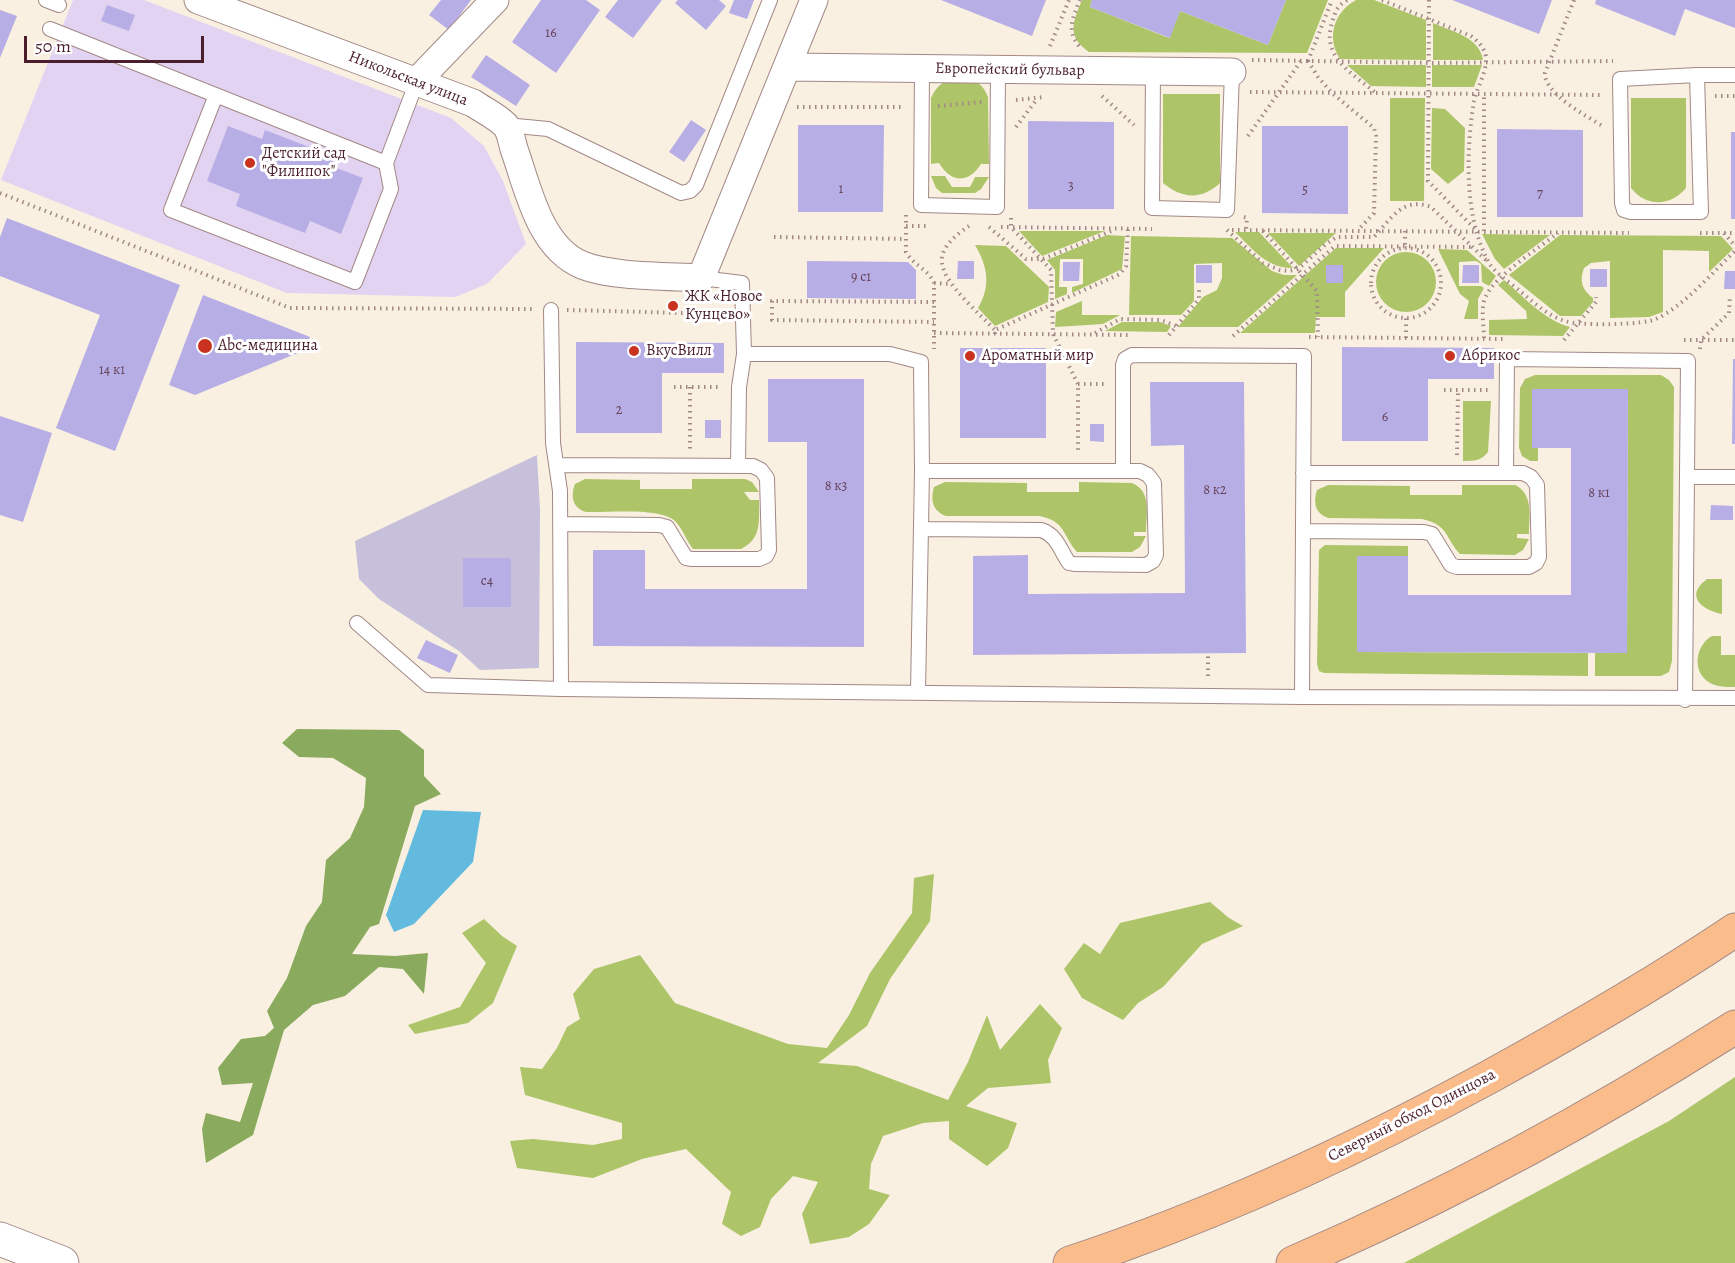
<!DOCTYPE html>
<meta charset="utf-8">
<style>
body{margin:0}
#map{position:relative;width:1735px;height:1263px;overflow:hidden;background:#f9f0e1;font-family:Alegreya,serif}
canvas{display:block}
.scale{position:absolute;left:24px;top:36px;width:180px;height:27px;box-sizing:border-box;border:3px solid #4a1f2b;border-top:0;padding-left:8px;font-size:18px;line-height:21px;white-space:nowrap;color:#4a1f2b;-webkit-text-stroke:4px #fff;paint-order:stroke}
</style>
<div id="map">
<canvas width="1735" height="1263"></canvas>
<div class="scale">50 m</div>
</div>
<script>
const context = document.querySelector('canvas').getContext('2d');
context.lineJoin = 'round';
function fillPath(path, color) { context.fillStyle = color; context.fill(path, 'evenodd'); }
function stroke(path, color, width, dash) { context.strokeStyle = color; context.lineWidth = width; context.lineCap = dash ? 'butt' : 'round'; context.setLineDash(dash || []); context.stroke(path); }
function write(font, color, halo, rows, align = 'center') {
  context.font = font + ' Alegreya,serif'; context.lineWidth = 6; context.setLineDash([]); context.textBaseline = 'middle'; context.strokeStyle = halo; context.fillStyle = color; for (const [text, x, y, turn = 0] of rows) {
    context.save(); context.translate(x, y); context.rotate((+turn || 0) * Math.PI / 180); context.textAlign = isNaN(turn) ? turn : align; if (halo) context.strokeText(text, 0, 0); context.fillText(text, 0, 0); context.restore();
  }
}
fillPath(new Path2D(`
 M73,0H144L451,118L484,146L503,181L526,244L487,284L455,297L287,293L1,180Z`), '#e3d3f2');
fillPath(new Path2D(`
 M537,455L540,510L539,668L480,670L459,651L379,599L359,579L355,541Z`), '#c6c0da');
fillPath(new Path2D(`
 M1082,0H1092L1090,7L1169,38L1180,11L1268,45L1286,0H1328L1307,53L1089,52C1066,36 1073,22 1082,0Z
 M1356,0H1374L1426,20V60L1340,59C1326,37 1334,12 1356,0Z
 M1433,23C1451,31 1480,37 1483,60H1433Z
 M1347,65H1426V87L1371,86Z
 M1432,65H1482L1474,87H1432Z
 M950,80C969,80 980,77 988,97L989,164H981C968,184 951,183 939,163L931,164V98C936,88 939,84 950,80Z
 M1163,94H1220V183C1202,200 1182,199 1163,183Z
 M1390,98H1425L1424,201H1390Z
 M1631,98H1686V188C1670,207 1646,207 1631,188Z
 M1432,108L1445,109L1465,128L1464,171L1448,184L1431,169Z
 M931,176H945L952,187H970L975,177H989L981,189L975,193H942L936,188Z
 M1019,231H1105L1042,256Z
 M1235,232H1259L1293,268C1267,269 1252,248 1235,232Z
 M1268,233H1336L1299,266Z
 M1482,234L1550,235L1504,269L1495,259Z
 M1107,235L1125,236L1122,269L1072,293V287L1083,284V259H1060L1059,287H1067V294L1055,299V270L1047,260Z
 M1560,235L1721,236L1733,249L1709,272V251L1663,250V312L1649,317L1610,318V261L1591,263L1584,268C1579,281 1582,290 1593,298V302L1581,316H1560L1509,275Z
 M1131,236L1232,238L1272,271L1284,275H1297L1238,327H1178L1203,297L1217,290L1222,278V263L1194,264V301L1181,315H1129Z
 M975,245L1006,246L1049,287L1048,302L995,326L978,308C991,286 988,267 975,245Z
 M1336,248H1384L1345,292V317H1316L1315,333H1240Z
 M1438,249L1467,250L1496,276L1489,286L1482,282L1481,264L1476,261L1459,262V286H1481L1484,288L1478,299V319H1464L1469,301L1460,294Z
 M1376 282a30 30 0 1 1 60 0a30 30 0 1 1-60 0Z
 M1504,280C1524,297 1544,320 1570,327L1563,336L1489,335V320L1527,319L1526,311L1498,285Z
 M1082,301V315H1120L1103,324L1055,327L1056,312Z
 M1122,322H1160L1171,326L1167,332L1105,331Z
 M1535,375H1661L1669,380L1674,387L1672,661L1669,672L1661,676H1595V653L1627,652L1628,390L1532,389V447L1538,448V461H1530L1522,456L1519,448L1520,388L1525,379Z
 M1463,401H1491L1488,452C1481,461 1474,461 1463,461Z
 M585,479L640,480V489H692V479H745L752,482L759,492H744L750,500H759C759,520 762,539 741,549H693C686,540 683,529 675,521C659,507 608,513 586,512C573,508 570,497 575,484Z
 M945,482L1027,483V492H1079V482L1132,483C1152,491 1146,514 1146,532H1134V536H1146L1140,547L1132,552H1077C1062,535 1066,521 1039,516H946C933,511 930,501 934,487Z
 M1328,485L1410,486V495H1462V485H1515C1534,494 1529,517 1529,534H1517V538L1529,539L1523,550L1515,555L1460,554C1445,538 1449,525 1422,519L1329,518C1315,514 1313,503 1317,490Z
 M1325,545L1408,546V556H1357V652L1588,653V676L1324,673L1319,671L1317,664L1319,550Z
 M1707,579H1722V614C1702,610 1684,596 1707,579Z
 M1712,636H1721V655H1735V687C1725,687 1715,687 1707,681C1692,669 1696,645 1712,636Z
 M934,874L930,921L890,979L867,1026L818,1063L857,1066L948,1100L968,1062L987,1015L1000,1050L1040,1004L1062,1028L1048,1060L1051,1083L988,1088L966,1106L1017,1123L1008,1148L987,1166L949,1139V1121L923,1123L883,1136L871,1164L869,1189L890,1195L869,1224L849,1237L810,1244L802,1214L818,1182L793,1176L771,1199L760,1227L741,1236L722,1224L731,1192L686,1149L642,1159L593,1178L517,1168L510,1141L533,1139L593,1145L622,1139V1123L525,1095L520,1067L542,1069L557,1048L567,1027L580,1019L573,994L594,969L640,955L675,1003L788,1044L827,1048L849,1015L870,973L912,913L914,878Z
 M1210,902L1229,918L1243,926L1202,944L1163,987L1138,1003L1123,1020L1082,998L1064,969L1084,943L1100,954L1120,923Z
 M484,919L502,936L517,946L493,1003L468,1023L415,1034L408,1025L460,1007L486,963L462,933Z
 M1735,1077V1263H1404L1669,1121Z`), '#adc469');
fillPath(new Path2D(`
 M297,729L399,730L424,750V776L441,794L415,806L379,924L370,927L352,954L395,956L428,953L424,994L403,969L379,967L345,996L313,1005L284,1030L253,1135L206,1163L202,1129L206,1113L240,1122L253,1083L222,1085L218,1068L241,1039L265,1036L274,1028L267,1011L287,978L306,926L322,902L326,860L350,838L364,807L366,778L333,758L299,757L282,743Z`), '#8aaa5d');
fillPath(new Path2D(`
 M423,810L481,812L473,862L414,924L394,932L386,915Z`), '#62bbdf');
fillPath(new Path2D(`
 M441,0H471L449,30L429,15Z
 M541,0H586L600,10L556,73L512,42Z
 M618,0H662L633,38L605,17Z
 M678,0H719L726,6L706,30L675,3Z
 M734,0H754L747,19L729,13Z
 M941,0H1046L1032,36Z
 M1092,0H1286L1268,45L1180,11L1170,38L1090,7Z
 M1452,0H1552L1539,34Z
 M1596,0H1735V28L1685,9L1675,36L1595,4Z
 M107,5L135,15L129,31L101,21Z
 M0,10L17,16L0,58Z
 M486,55L530,85L516,106L471,77Z
 M691,120L706,130L684,162L669,152Z
 M1028,121L1114,122V209H1028Z
 M798,125H884L883,212H798Z
 M228,126L262,139L265,130L335,157L331,166L363,178L341,234L310,221L305,233L236,206L240,194L207,181Z
 M1262,126H1348V214L1262,213Z
 M1497,129L1583,130V217H1497Z
 M1731,132H1735V219H1731Z
 M7,218L180,285L115,451L56,428L100,315L0,276V237Z
 M807,261L908,262L916,270V299L807,298Z
 M958,261H974V279H957Z
 M1063,262H1080L1079,281H1063Z
 M1196,265H1212V283H1196Z
 M1326,265H1343V283H1326Z
 M1463,265H1479V283H1462Z
 M1590,269H1607V287H1590Z
 M1725,271H1735V289H1724Z
 M203,295L310,337L305,350L195,395L169,385Z
 M576,342L724,343V373H662V433H576Z
 M1342,347L1494,348V379H1428V441H1342Z
 M960,348H1046V438H960Z
 M1733,359H1735V444H1732Z
 M768,379H864V647L593,646V550H645V589H807V442H768Z
 M1150,382H1244L1246,653L973,655V556L1028,555V594L1185,593L1184,445L1151,446Z
 M1532,389H1628L1627,653L1357,652V556H1408V595H1571V448H1532Z
 M0,416L52,433L23,522L0,515Z
 M705,420H721V438H705Z
 M1090,424H1104V442L1090,441Z
 M1711,505L1733,506V520H1710Z
 M463,558H511V607H463Z
 M426,640L458,655L450,673L417,658Z`), '#b7aee6');
const service = new Path2D(`
 M46,0L59,5
 M50,29L386,163L417,81
 M922,69L921,205L997,207L998,70
 M1153,71L1152,208L1227,210L1232,72
 M1697,75L1701,212H1631L1624,210L1622,203L1620,79L1697,75H1735
 M216,95L171,210L355,282L391,189L386,163
 M506,125L548,129L681,193L690,191L696,185L770,0
 M701,278L742,283L744,354L739,387L738,466
 M551,310L553,443L560,491L561,689
 M744,354H890L921,362L922,471L918,692
 M557,465L753,466L761,470L767,478L769,550L766,556L759,559H692L686,558L667,527L659,525L561,524
 M1123,471V365L1125,359L1132,355L1304,356L1302,697
 M1506,473L1507,359L1688,361L1685,700
 M1687,477H1735
 M921,529L1041,530C1057,535 1060,550 1069,563L1074,564L1146,565L1153,561L1156,555L1154,483L1148,475L1140,471H922
 M1303,531L1424,532L1432,534L1451,565L1457,567H1529L1536,563L1539,557L1537,485L1531,477L1523,473H1303
 M357,623L428,685L561,689L1302,697L1735,698`);
const minor = new Path2D(`
 M198,0L473,103C483,110 496,116 504,124C510,129 512,142 514,149C528,188 539,247 582,265C611,277 667,276 701,278L814,0
 M787,67L1232,72
 M417,81L495,0`);
const tertiary = new Path2D(`
 M0,1239L62,1263`);
const trunk = new Path2D(`
 M1070,1263C1215,1215 1355,1150 1489,1077C1573,1031 1656,983 1735,930
 M1293,1263C1446,1197 1594,1117 1735,1027`);
stroke(service, '#a28886', 16);
stroke(minor, '#a28886', 29);
stroke(tertiary, '#a28886', 35);
stroke(trunk, '#a28886', 35);
stroke(new Path2D(`
 M1347,0C1337,6 1335,12 1332,23C1321,57 1353,74 1376,93
 M1382,0L1471,36C1479,42 1487,50 1486,62C1485,75 1477,88 1474,101C1466,149 1464,217 1488,261C1494,273 1511,283 1521,292C1538,306 1552,320 1575,323C1591,325 1643,325 1656,319C1685,305 1712,273 1735,251
 M1429,0L1428,181L1477,231
 M1574,0L1545,73C1544,94 1587,116 1604,127
 M1050,46L1069,0
 M1079,46C1066,30 1073,17 1080,0
 M1252,60L1429,63L1613,61
 M1308,61L1318,77L1332,93L1374,128L1376,136L1374,213L1358,230
 M1308,61L1332,0
 M1250,92L1602,95
 M1102,96L1134,125
 M1715,96H1735
 M1016,100L1044,97
 M938,106L982,102
 M797,107H904
 M1016,127L1037,99
 M1248,136L1301,61
 M0,193L290,308L533,309
 M906,215V252C913,265 928,269 934,283V349
 M1244,217L1247,218L1246,230
 M1011,218V227L1051,270L1053,334L1078,384V452
 M906,226H927
 M969,226C957,234 940,247 942,263C944,284 981,315 995,330
 M989,227L1026,259H1043L1114,230
 M1001,227L1152,229
 M1227,230L1263,263L1280,270L1289,271L1298,269L1326,244L1337,237H1374C1391,219 1403,196 1431,207L1488,262
 M1232,230L1629,233
 M1263,231L1317,291L1318,337
 M1405,231V247
 M1484,231V94
 M1700,233H1735
 M1724,233L1735,246
 M774,237L906,239
 M1371 283a35 35 0 1 1 70 0a35 35 0 1 1-70 0Z
 M934,283L952,284
 M934,302L772,301V320L934,322
 M567,310L724,314
 M934,333L1131,335
 M1095,333L1120,319L1161,320L1176,326
 M995,334V330L1120,274L1126,266L1128,228
 M1169,335L1199,299V289
 M1233,336L1335,246L1471,247
 M1309,337L1506,339
 M1406,338V318
 M1484,338C1484,325 1480,308 1486,296C1495,276 1540,247 1558,233
 M1564,340L1596,302V297
 M1684,340H1735
 M1700,349L1701,340L1729,313L1730,295
 M1078,384H1104
 M674,387H720
 M690,387V449
 M1444,390H1488
 M1457,455L1458,390
 M1208,676V653`), '#a28886', 4, [1.5, 4.5]);
stroke(service, '#fff', 14);
stroke(minor, '#fff', 27);
stroke(tertiary, '#fff', 33);
stroke(trunk, '#f9bc8a', 33);
for (const [x, y, r, color] of [
 [250,163,6,"#c8321e"],
 [673,306,6,"#c8321e"],
 [205,346,8,"#c8321e"],
 [634,351,6,"#c8321e"],
 [970,356,6,"#c8321e"],
 [1450,356,6,"#c8321e"]
]) { const dot = new Path2D(); dot.arc(x, y, r, 0, 2 * Math.PI); context.fillStyle = color; context.fill(dot); stroke(dot, '#fff', 2); }
write('14px', '#65435a', null, [
 ["16",551,34],
 ["3",1071,187],
 ["1",841,190],
 ["5",1305,191],
 ["7",1540,195],
 ["9 с1",861,278],
 ["14 к1",112,371],
 ["2",619,411],
 ["6",1385,418],
 ["8 к3",836,487],
 ["8 к2",1215,491],
 ["8 к1",1599,494],
 ["с4",487,582]
]);
write('16px', '#4a1f2b', '#fff', [
 ["Европейский бульвар",1010,70,1],
 ["Никольская улица",408,79,21],
 ["Северный обход Одинцова",1412,1116,-27]
]);
write('16px', '#4a1f2b', '#fff', [
 ["Детский сад",262,154],
 ["\"Филипок\"",262,172],
 ["ЖК «Новое",685,297],
 ["Кунцево»",685,315],
 ["Abc-медицина",218,346],
 ["ВкусВилл",646,351],
 ["Ароматный мир",982,356],
 ["Абрикос",1462,356]
], 'left');
</script>
